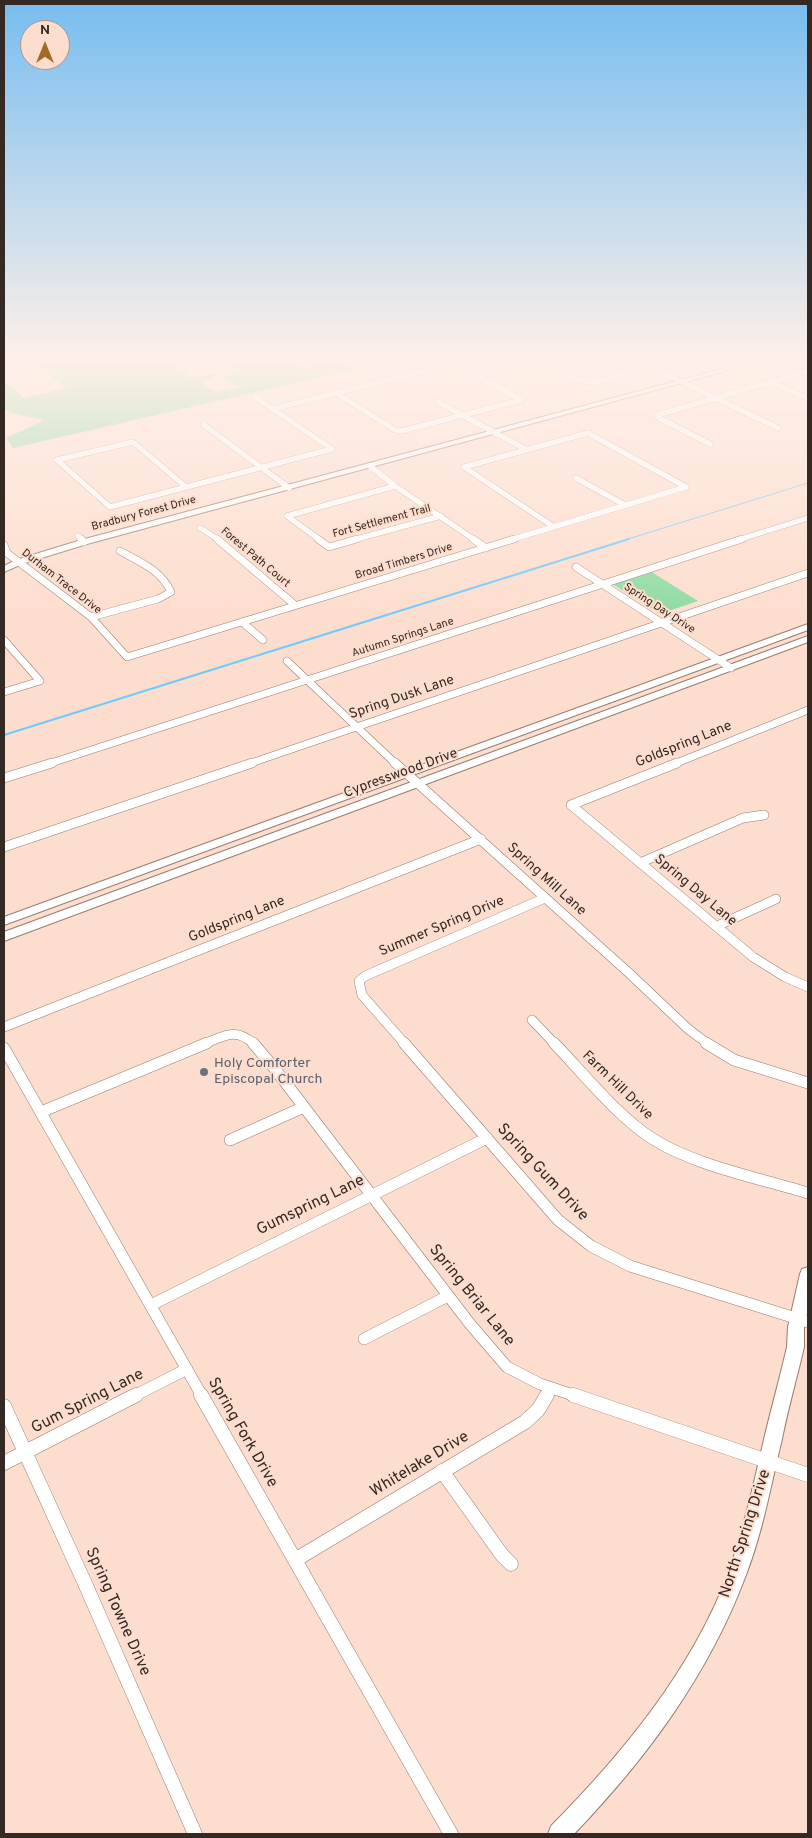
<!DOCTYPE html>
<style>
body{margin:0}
#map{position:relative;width:812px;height:1838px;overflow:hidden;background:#fddece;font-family:Overpass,sans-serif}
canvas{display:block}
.frame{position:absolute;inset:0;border:5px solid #352923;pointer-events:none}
.north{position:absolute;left:20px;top:20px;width:50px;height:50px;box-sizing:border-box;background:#fddece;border:1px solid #ad968a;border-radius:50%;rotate:0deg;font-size:14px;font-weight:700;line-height:20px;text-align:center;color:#352923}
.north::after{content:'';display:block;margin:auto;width:18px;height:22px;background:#9f6c23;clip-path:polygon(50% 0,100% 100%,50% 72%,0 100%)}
</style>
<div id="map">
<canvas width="812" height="1838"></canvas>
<div class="frame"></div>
<div class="north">N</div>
</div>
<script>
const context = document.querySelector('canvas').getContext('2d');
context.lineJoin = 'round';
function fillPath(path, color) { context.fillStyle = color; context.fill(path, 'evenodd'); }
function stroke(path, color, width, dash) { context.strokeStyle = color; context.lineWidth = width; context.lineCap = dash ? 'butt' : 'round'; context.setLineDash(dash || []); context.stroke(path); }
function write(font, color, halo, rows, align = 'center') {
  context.font = font + ' Overpass,sans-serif'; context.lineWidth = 4; context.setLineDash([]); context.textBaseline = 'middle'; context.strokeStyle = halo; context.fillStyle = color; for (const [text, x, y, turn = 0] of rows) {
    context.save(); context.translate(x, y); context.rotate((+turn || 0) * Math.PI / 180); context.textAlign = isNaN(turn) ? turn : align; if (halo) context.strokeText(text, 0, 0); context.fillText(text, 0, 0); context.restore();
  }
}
fillPath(new Path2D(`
 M33,362H193L177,367L193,378L223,372V373L201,383L216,392L242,387L223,378L236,371L225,362H303L304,367H311L312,362H345L356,369L13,448L6,438L45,420L11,413L4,409V381L24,398L67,388Z
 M650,571L698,601L660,614L611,583Z`), '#8ddba3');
stroke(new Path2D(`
 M625,540L808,483`), '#6fcbfc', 1);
stroke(new Path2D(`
 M4,735L629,539`), '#6fcbfc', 2);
const streetFar4 = new Path2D(`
 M218,362L225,366
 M542,362L580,381L596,382L669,362
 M641,362L778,428
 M447,366L463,367L521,400L402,431L395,430L336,393Z
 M769,382L808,398
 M255,397L332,449
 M438,402L525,449
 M272,409L336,393
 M204,425L289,488
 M710,444L659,418L657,415L808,371
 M57,460L110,507L332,449
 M57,460L133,442L186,487
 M370,466L395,486L475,540
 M464,467L588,433L686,487
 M464,467L554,527
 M576,478L625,505
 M287,516L320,540
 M287,516L395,486
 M200,528L219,540
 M78,536L82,540
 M353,540L441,516
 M510,540L686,487
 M738,540L808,518`);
const streetFar3 = new Path2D(`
 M81,539L84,542
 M217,539L295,605
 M318,539L329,547L357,539
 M473,539L486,548
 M4,545L7,553L91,617L127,657L514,539
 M576,567L731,668
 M91,617L158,599L171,592C161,570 140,562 120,551
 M242,622L263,640
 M4,640L40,681L4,692
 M287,661L396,764
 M48,764L742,539
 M248,764L808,573
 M674,764L808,710`);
const streetFar2 = new Path2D(`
 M395,763L629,973L687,1028L708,1044
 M677,763L571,805L753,957L785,977L808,987
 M4,778L52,763
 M4,847L252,763
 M640,863L743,818L764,815
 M717,926L776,899
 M532,1020L555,1044
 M4,1027L481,839
 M204,1044C225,1036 235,1027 254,1044
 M405,1044L362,995L359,981L365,976L545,898`);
const streetFar1 = new Path2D(`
 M253,1043L275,1069L470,1324L507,1367L540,1384L576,1396
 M404,1043L558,1220L591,1246L630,1266L808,1322
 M554,1043C583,1073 618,1117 653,1139C696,1166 759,1178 808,1193
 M706,1043L734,1060L808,1083
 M4,1048L202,1396
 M41,1112L207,1043
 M230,1140L304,1107
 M151,1305L487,1138
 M364,1339L448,1296
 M134,1396L187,1369
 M547,1396L552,1388`);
const street = new Path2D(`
 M201,1395L451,1834
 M573,1395L808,1475
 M4,1406L83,1579L195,1834
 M4,1463L136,1395
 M442,1471L502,1555L511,1564
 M295,1560L525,1422L538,1410L547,1395`);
const secondary = new Path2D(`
 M748,362H759L87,544L22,564L4,572V566L16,560L81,540Z
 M808,624V630L4,925V917Z
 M808,636V642L4,941V932Z
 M808,1267V1309L804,1327V1347C797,1378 788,1408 782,1439C771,1484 763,1531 746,1575C709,1674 647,1758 574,1834H548L551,1826C623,1753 691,1671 728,1574C744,1529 754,1482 765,1435C772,1406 780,1377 787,1347L788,1327L800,1274L802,1269Z`);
stroke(streetFar4, '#987c6e', 6);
stroke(streetFar3, '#987c6e', 8);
stroke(streetFar2, '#987c6e', 10);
stroke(streetFar1, '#987c6e', 12);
stroke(street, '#987c6e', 15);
stroke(secondary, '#987c6e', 2);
stroke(streetFar4, '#fff', 5.5);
stroke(streetFar3, '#fff', 7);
stroke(streetFar2, '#fff', 9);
stroke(streetFar1, '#fff', 11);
stroke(street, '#fff', 14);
fillPath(secondary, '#fff');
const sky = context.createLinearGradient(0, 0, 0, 619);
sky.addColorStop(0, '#77bdf0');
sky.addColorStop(0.58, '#fef0e9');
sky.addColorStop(1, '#fef0e900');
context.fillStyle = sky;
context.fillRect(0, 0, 812, 619);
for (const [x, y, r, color] of [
 [204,1072,5,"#6b7280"]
]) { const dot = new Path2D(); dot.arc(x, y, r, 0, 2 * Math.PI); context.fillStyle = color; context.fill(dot); stroke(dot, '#fddece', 2); }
write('11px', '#352923', '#fddece', [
 ["Bradbury Forest Drive",144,514,-15],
 ["Fort Settlement Trail",382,522,-15],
 ["Forest Path Court",255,558,40],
 ["Broad Timbers Drive",404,562,-17],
 ["Durham Trace Drive",61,582,38],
 ["Spring Day Drive",659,609,33],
 ["Autumn Springs Lane",403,638,-18]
]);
write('14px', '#352923', '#fddece', [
 ["Spring Dusk Lane",402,698,-19],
 ["Goldspring Lane",684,745,-22],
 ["Cypresswood Drive",401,774,-20],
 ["Spring Mill Lane",546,880,42],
 ["Spring Day Lane",695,891,40],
 ["Goldspring Lane",237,920,-22],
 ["Summer Spring Drive",442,927,-23],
 ["Farm Hill Drive",617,1086,44]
]);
write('14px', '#5b616d', '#fddece', [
 ["Holy Comforter",214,1064],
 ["Episcopal Church",214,1080]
], 'left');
write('16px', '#352923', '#fddece', [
 ["Spring Gum Drive",542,1173,47],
 ["Gumspring Lane",311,1206,-26],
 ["Spring Briar Lane",471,1296,51],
 ["Gum Spring Lane",88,1402,-27],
 ["Spring Fork Drive",242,1433,60],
 ["Whitelake Drive",420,1465,-31],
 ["North Spring Drive",746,1534,-72],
 ["Spring Towne Drive",117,1612,66]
]);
</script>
